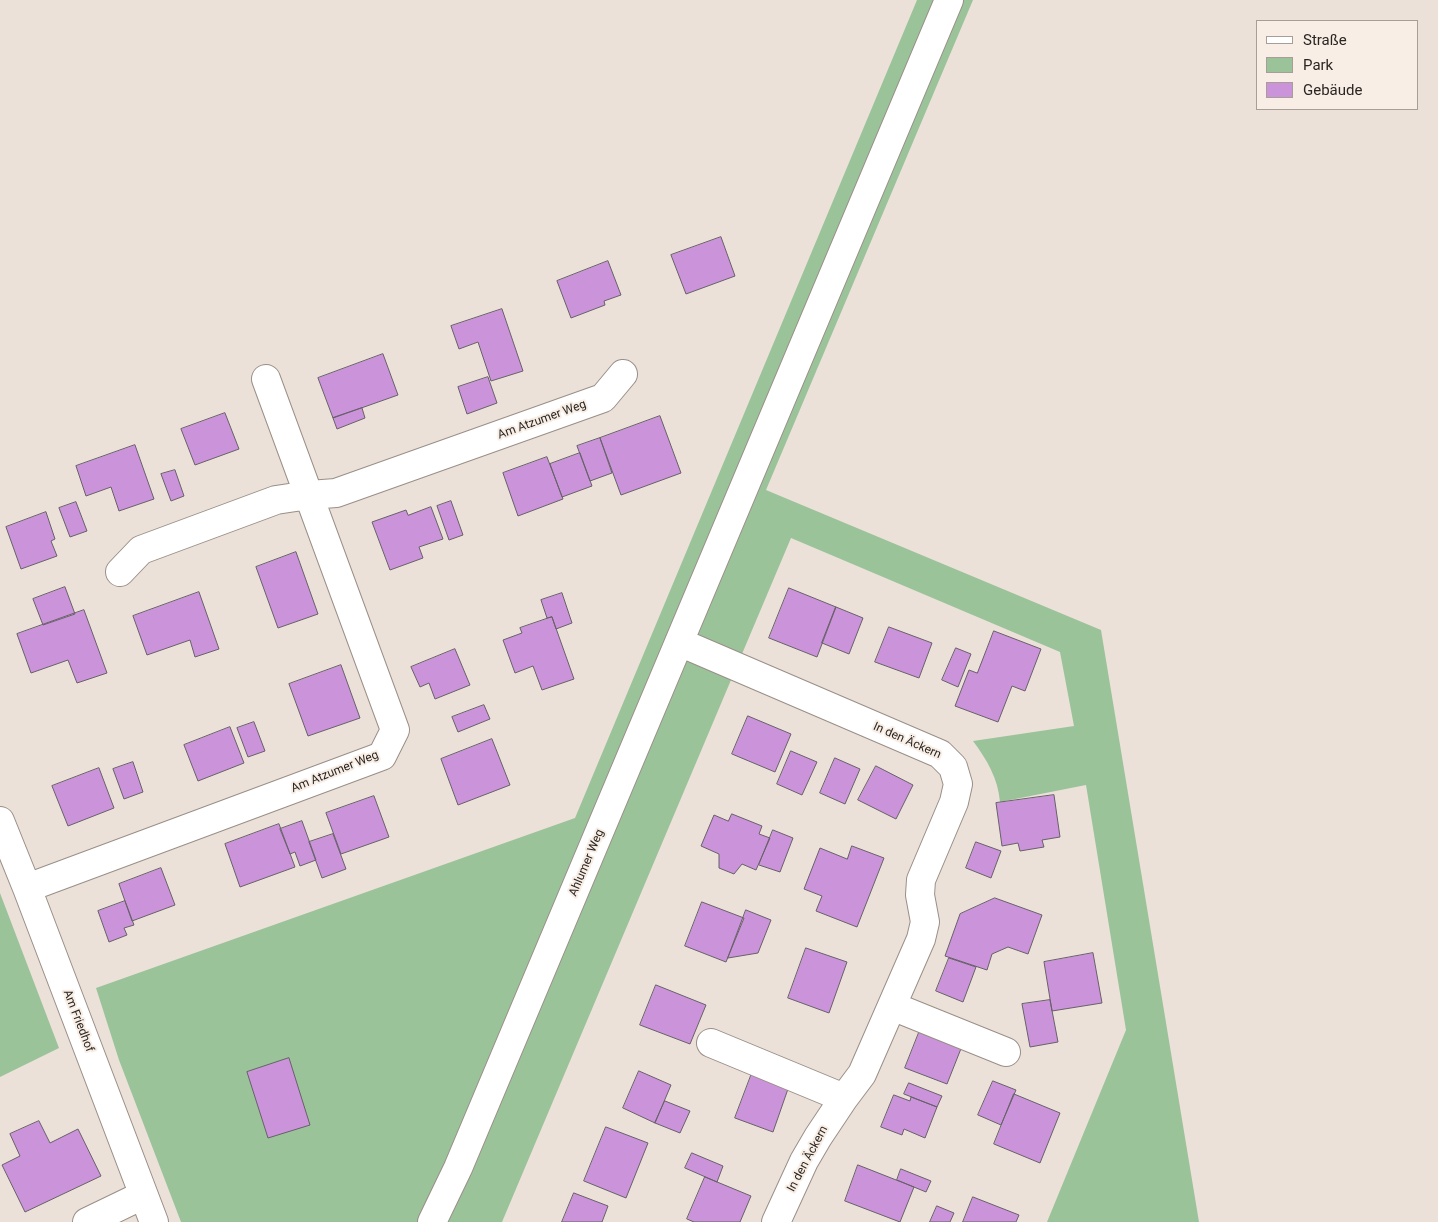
<!DOCTYPE html>
<meta charset="utf-8">
<style>
body{margin:0}
#map{position:relative;width:1438px;height:1222px;overflow:hidden;background:#ece1d8;font-family:Roboto,sans-serif}
canvas{display:block}
.legend{position:absolute;left:1256px;top:20px;width:162px;height:90px;box-sizing:border-box;background:#f9eee5;border:1px solid #a69e97;margin:0;padding:6px 9px;list-style:none;font-size:15px;color:#2a2623}
.legend li{display:flex;align-items:center;gap:10px;height:25px}
.legend b{width:25px;border:1px solid #a69e97}
</style>
<div id="map">
<canvas width="1438" height="1222"></canvas>
<ul class="legend">
<li><b style="height:6px;background:#fff"></b>Straße</li>
<li><b style="height:14px;background:#9bc39a"></b>Park</li>
<li><b style="height:14px;background:#ca93da"></b>Gebäude</li>
</ul>
</div>
<script>
const context = document.querySelector('canvas').getContext('2d');
context.lineJoin = 'round';
function fillPath(path, color) { context.fillStyle = color; context.fill(path, 'evenodd'); }
function stroke(path, color, width, dash) { context.strokeStyle = color; context.lineWidth = width; context.lineCap = dash ? 'butt' : 'round'; context.setLineDash(dash || []); context.stroke(path); }
function write(font, color, halo, rows, align = 'center') {
  context.font = font + ' Roboto,sans-serif'; context.lineWidth = 4; context.setLineDash([]); context.textBaseline = 'middle'; context.strokeStyle = halo; context.fillStyle = color; for (const [text, x, y, turn = 0] of rows) {
    context.save(); context.translate(x, y); context.rotate((+turn || 0) * Math.PI / 180); context.textAlign = isNaN(turn) ? turn : align; if (halo) context.strokeText(text, 0, 0); context.fillText(text, 0, 0); context.restore();
  }
}
fillPath(new Path2D(`
 M917,0H973L766,490L1101,630L1199,1222H1047L1126,1030L1086,785L1000,802C998,778 987,760 973,741L1074,726L1060,652L791,538L502,1222H181L119,1060L96,988L575,818Z
 M0,893L59,1048L0,1077Z`), '#9bc39a');
const building = new Path2D(`
 M721,237L735,276L686,294L671,255Z
 M608,261L621,295L604,301L605,305L571,318L557,281Z
 M502,309L523,371L491,381L478,342L459,349L451,326Z
 M383,354L398,395L333,418L318,378Z
 M488,377L497,403L467,414L458,387Z
 M362,408L365,418L337,429L333,418Z
 M225,413L239,449L195,465L181,429Z
 M660,416L681,473L621,495L600,438Z
 M600,438L612,473L590,481L577,446Z
 M135,445L154,499L119,511L111,487L86,496L76,466Z
 M580,453L592,486L562,497L550,464Z
 M547,457L563,499L518,516L503,473Z
 M175,470L184,496L171,501L161,474Z
 M451,501L463,535L449,540L437,506Z
 M76,502L87,531L70,537L59,508Z
 M431,507L443,539L419,547L423,558L390,570L372,522L406,510L408,515Z
 M46,512L55,539L51,541L57,556L21,569L6,527Z
 M296,552L318,614L278,628L256,567Z
 M65,587L75,614L43,625L33,599Z
 M789,588L836,607L817,657L769,638Z
 M199,592L219,649L195,657L190,640L147,655L133,616Z
 M562,593L572,623L556,629L552,617L547,618L541,600Z
 M836,607L863,618L849,654L822,643Z
 M84,610L107,673L77,683L68,660L31,673L17,634Z
 M552,617L574,679L542,690L533,666L515,673L503,640L522,633L520,628Z
 M889,627L932,643L919,678L875,662Z
 M994,631L1041,649L1025,691L1012,686L998,722L955,706L969,670L977,673Z
 M956,648L971,654L958,687L942,680Z
 M455,649L470,685L435,699L429,683L420,687L411,667Z
 M341,665L360,718L308,736L289,684Z
 M484,705L490,719L458,732L452,717Z
 M748,716L791,734L775,772L732,754Z
 M254,722L265,751L248,757L237,728Z
 M230,727L244,763L198,781L184,745Z
 M492,739L510,785L458,805L441,759Z
 M791,751L817,762L802,795L777,784Z
 M835,758L860,769L845,804L820,793Z
 M133,762L143,792L124,799L113,769Z
 M876,766L913,785L896,819L858,800Z
 M99,768L114,808L68,826L52,786Z
 M1054,795L1060,837L1042,840L1044,847L1020,851L1018,843L1002,846L996,803Z
 M374,796L389,837L341,854L326,813Z
 M732,814L762,826L759,834L770,838L756,870L742,864L734,874L719,868V854L701,846L714,815L728,821Z
 M302,821L316,860L300,866L295,852L290,854L280,829Z
 M279,824L295,867L240,887L225,844Z
 M773,830L793,838L780,872L759,865Z
 M333,834L346,869L322,878L309,842Z
 M976,842L1001,851L991,878L966,868Z
 M852,846L884,858L857,927L816,911L822,896L804,889L820,848L847,859Z
 M161,868L175,905L132,921L119,884Z
 M995,898L1042,915L1028,954L1008,947L992,954L987,970L945,956L960,914Z
 M125,901L134,925L124,928L127,935L109,942L98,911Z
 M702,902L744,918L726,962L685,946Z
 M746,910L771,920L758,953L728,958Z
 M806,948L847,962L829,1013L788,998Z
 M1093,953L1102,1003L1052,1011L1044,962Z
 M949,958L976,967L963,1002L936,991Z
 M656,985L706,1005L690,1044L640,1025Z
 M1050,1000L1058,1042L1030,1047L1022,1004Z
 M922,1025L964,1041L947,1084L905,1068Z
 M289,1058L310,1125L268,1138L247,1072Z
 M639,1071L671,1085L655,1123L623,1108Z
 M752,1073L789,1086L773,1132L735,1118Z
 M993,1081L1016,1090L1001,1125L978,1115Z
 M909,1083L942,1096L937,1107L904,1094Z
 M1014,1094L1060,1113L1040,1163L994,1144Z
 M894,1095L910,1101L911,1097L937,1107L925,1138L904,1129L902,1135L881,1127Z
 M665,1101L690,1111L680,1133L655,1123Z
 M39,1121L50,1143L78,1129L101,1176L25,1212L2,1165L20,1156L10,1134Z
 M606,1127L648,1143L626,1198L584,1181Z
 M692,1153L723,1166L717,1182L685,1168Z
 M858,1165L914,1187L900,1222L845,1201Z
 M901,1169L931,1181L926,1192L897,1180Z
 M705,1177L751,1196L740,1222H694L687,1219Z
 M574,1193L608,1206L602,1222H562Z
 M973,1197L1019,1215L1016,1222H963Z
 M937,1206L954,1213L950,1222H930Z`);
fillPath(building, '#ca93da');
stroke(building, '#676069', 1);
const minor = new Path2D(`
 M120,572L141,550L276,500L309,495L336,493L603,398L623,374
 M679,642L940,754L953,767L958,784L954,802L921,880L920,895L925,922L921,939L862,1074L844,1098L818,1137L804,1161L776,1222
 M0,821L27,888L154,1222
 M27,888L382,756L395,730L266,379
 M892,1006L1006,1052
 M711,1043L844,1098
 M87,1222L143,1195
 M432,1222L458,1168L949,0`);
stroke(minor, '#998f87', 30);
stroke(minor, '#fff', 28);
write('12px', '#2a2623', '#f9eee5', [
 ["Am Atzumer Weg",542,420,-20],
 ["In den Äckern",907,741,24],
 ["Am Atzumer Weg",335,772,-22],
 ["Ahlumer Weg",587,863,-67],
 ["Am Friedhof",78,1021,69],
 ["In den Äckern",808,1159,-62]
]);
</script>
